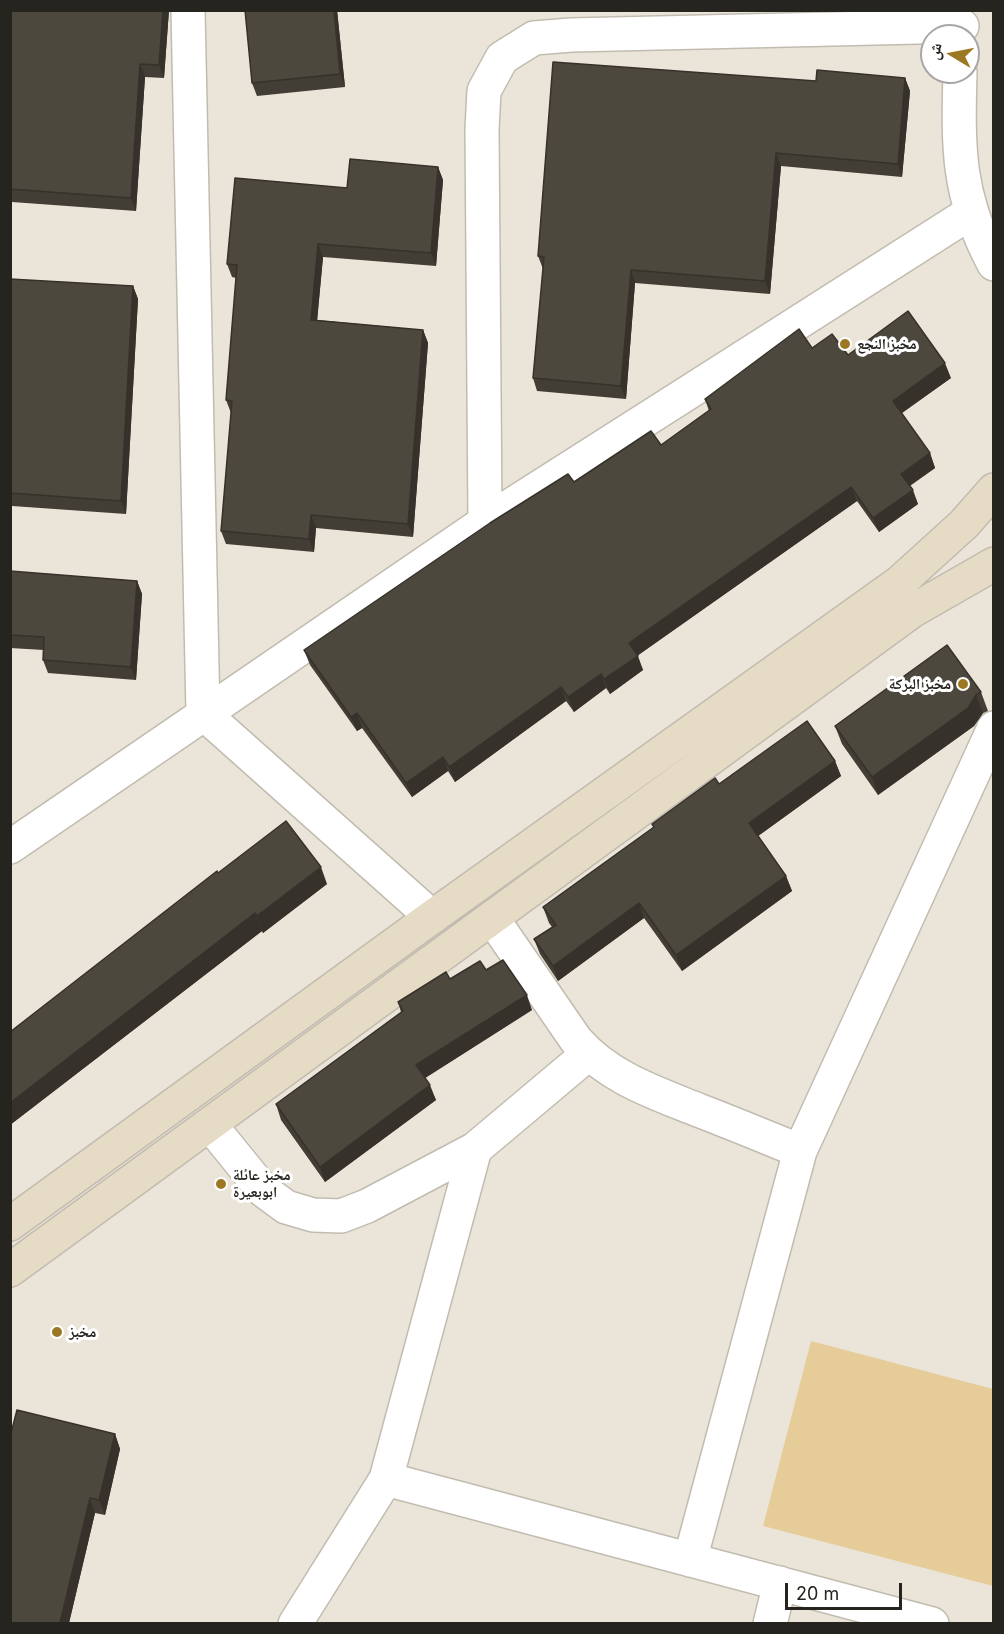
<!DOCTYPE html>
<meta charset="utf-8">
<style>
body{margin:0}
#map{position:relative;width:1004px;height:1634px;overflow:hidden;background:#ebe5d9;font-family:Inter,"Noto Naskh Arabic",sans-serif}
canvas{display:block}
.frame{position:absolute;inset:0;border:12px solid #26241f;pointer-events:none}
.north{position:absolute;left:920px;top:24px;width:60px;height:60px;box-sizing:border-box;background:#fff;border:2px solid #a8a7a5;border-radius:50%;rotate:280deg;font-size:16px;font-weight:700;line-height:24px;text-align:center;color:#26241f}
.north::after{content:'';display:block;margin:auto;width:21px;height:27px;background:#9c7823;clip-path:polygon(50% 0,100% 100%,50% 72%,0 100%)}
.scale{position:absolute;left:785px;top:1583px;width:117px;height:27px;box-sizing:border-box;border:3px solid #26241f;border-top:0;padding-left:8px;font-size:18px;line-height:21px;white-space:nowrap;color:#26241f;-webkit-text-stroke:4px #fff;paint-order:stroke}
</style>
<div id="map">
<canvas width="1004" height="1634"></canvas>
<div class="frame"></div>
<div class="north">ش</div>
<div class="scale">20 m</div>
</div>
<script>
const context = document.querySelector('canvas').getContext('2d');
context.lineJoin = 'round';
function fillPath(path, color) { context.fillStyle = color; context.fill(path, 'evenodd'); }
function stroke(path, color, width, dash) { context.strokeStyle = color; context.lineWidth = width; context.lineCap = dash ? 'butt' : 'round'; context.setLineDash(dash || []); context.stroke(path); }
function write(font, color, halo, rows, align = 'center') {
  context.font = font + ' Inter,"Noto Naskh Arabic",sans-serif'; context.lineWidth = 6; context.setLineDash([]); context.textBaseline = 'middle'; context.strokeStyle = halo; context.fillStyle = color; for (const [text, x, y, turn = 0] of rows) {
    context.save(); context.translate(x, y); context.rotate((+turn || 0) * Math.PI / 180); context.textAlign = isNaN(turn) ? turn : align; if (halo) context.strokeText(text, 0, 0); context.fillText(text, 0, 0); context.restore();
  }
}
fillPath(new Path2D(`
 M811,1341L993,1389V1586L763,1526Z`), '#e5cc99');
const minor = new Path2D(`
 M188,10L203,713L432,917
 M960,72C958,147 957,196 994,264
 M485,522L482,129L484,91L502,58L534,38L571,35L962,26
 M10,847L485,522L970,213
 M492,918L576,1040C608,1077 653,1092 698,1110C732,1123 766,1137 800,1151
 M211,1126L263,1190L286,1207L313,1215L341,1216L367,1206L475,1149L588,1054
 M386,1479L932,1624
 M690,1560L800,1151L994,728
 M295,1624L386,1479L475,1149
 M770,1624L780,1583`);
const secondary = new Path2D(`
 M10,1224L432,917L899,583L964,524L994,490
 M10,1270L912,611L994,564`);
stroke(minor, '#c2bcb0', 36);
stroke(secondary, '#c2bcb0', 36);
stroke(minor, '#fff', 33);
stroke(secondary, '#e6dbc5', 33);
fillPath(new Path2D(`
 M10,10H169L164,78L145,77L136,211L12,202L10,217Z
 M245,10H337L345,87L257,96L252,83Z
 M905,78L910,91L902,177L781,166L770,294L635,283L626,399L537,391L533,378L543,269L538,256L816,81Z
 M438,167L443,180L436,266L323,257L317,320L423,330L428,343L413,537L316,528L314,552L226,544L221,531L231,413L226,400L236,278L232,277L227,264L347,188Z
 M10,279L133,286L138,299L126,514L12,506L10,522Z
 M812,348L951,378L901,413L930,453L935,468L910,486L918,504L879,532L857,501L637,656L643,670L610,694L606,688L574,712L566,701L455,782L448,771L412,797L362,728L357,731L310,665L304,650L574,482L661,445L709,411L705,399Z
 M10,571L137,581L142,594L136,680L48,673L43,660L44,650L10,648Z
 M981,692L988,711L983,713L974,726L878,795L842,744L835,726Z
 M835,761L841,776L758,836L786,876L792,891L682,971L644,918L558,981L540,954L534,939L552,927L549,923L543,907L654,827L652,824L719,784Z
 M218,873L327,884L263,933L262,931L10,1125V1032Z
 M486,970L532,1010L425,1078L436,1100L325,1182L281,1120L276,1104L401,1012L398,1002L450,979Z
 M115,1434L120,1449L105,1515L95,1513L69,1623H10Z`), '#423e35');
fillPath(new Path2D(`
 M163,10H169L164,78L159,65Z
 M334,10H337L345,87L340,74Z
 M140,64L145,77L136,211L131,198Z
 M905,78L910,91L902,177L898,164Z
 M776,153L781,166L770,294L765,281Z
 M438,167L443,180L436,266L431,253Z
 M10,198L12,202L10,217Z
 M318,244L323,257L316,333L311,320Z
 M631,270L635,283L626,399L621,386Z
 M133,286L138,299L126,514L121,501Z
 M423,330L428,343L413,537L408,524Z
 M945,363L951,378L898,416L893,401Z
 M930,453L935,468L906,488L901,474Z
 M851,487L857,501L634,658L629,643Z
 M913,490L918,504L879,532L873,518Z
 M10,503L12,506L10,522Z
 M311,515L316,528L314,552L309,539Z
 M137,581L142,594L136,680L131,667Z
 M638,656L643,670L610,694L604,679Z
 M601,674L606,688L574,712L568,697Z
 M561,687L566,701L455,782L449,767Z
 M976,695L983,713L974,726L878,795L872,777Z
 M357,713L362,728L357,731L351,717Z
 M443,757L448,771L412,797L406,783Z
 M835,761L841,776L754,839L749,823Z
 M321,867L327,884L263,933L257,916Z
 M786,876L792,891L682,971L676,955Z
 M639,903L644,918L558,981L553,966Z
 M255,913L262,931L10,1125V1103Z
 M527,995L532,1010L422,1080L416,1065Z
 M430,1085L436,1100L325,1182L320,1167Z
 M115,1434L120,1449L105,1515L99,1500Z
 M90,1498L95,1513L69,1623H60Z`), '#36322b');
const building = new Path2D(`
 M10,10H163L159,65L140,64L131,198L10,189Z
 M245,10H334L340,74L252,83Z
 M553,62L816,81L817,70L905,78L898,164L776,153L765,281L631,270L621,386L533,378L544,257L538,256Z
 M350,159L438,167L431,253L318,244L311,320L423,330L408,524L311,515L309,539L221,531L232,401L226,400L237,265L227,264L235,178L347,188Z
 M10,279L133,286L121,501L10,493Z
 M908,311L945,363L893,401L930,453L901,474L913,490L873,518L851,487L629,643L638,656L604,679L601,674L568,697L561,687L449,767L443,757L406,783L357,713L351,717L304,650L490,523L568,474L574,482L651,431L661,445L711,409L705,399L799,329L812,348L832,334L848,355Z
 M10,571L137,581L131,667L43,660L44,637L10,635Z
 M947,645L981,692L976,695L968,708L872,777L835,726Z
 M807,721L835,761L749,823L786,876L676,955L639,903L553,966L534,939L556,925L543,907L654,827L652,824L715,778L719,784Z
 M286,821L321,867L257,916L255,913L10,1103V1032L217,871L218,873Z
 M503,960L527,995L416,1065L430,1085L320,1167L276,1104L403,1011L398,1002L446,972L450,979L480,961L486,970Z
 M17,1410L115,1434L99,1500L90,1498L60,1623H10V1437Z`);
fillPath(building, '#4d483e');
stroke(building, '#36322b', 1.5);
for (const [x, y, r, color] of [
 [845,344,6,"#9c7823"],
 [963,684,6,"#9c7823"],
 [221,1184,6,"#9c7823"],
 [57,1332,6,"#9c7823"]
]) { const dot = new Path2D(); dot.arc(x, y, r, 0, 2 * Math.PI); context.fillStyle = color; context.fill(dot); stroke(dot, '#fff', 2); }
write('bold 15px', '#26241f', '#fff', [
 ["مخبز النجع",857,344],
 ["مخبز البركة",951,684,"right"],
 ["مخبز عائلة",233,1175],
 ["ابوبعيرة",233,1192],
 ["مخبز",69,1332]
], 'left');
</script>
